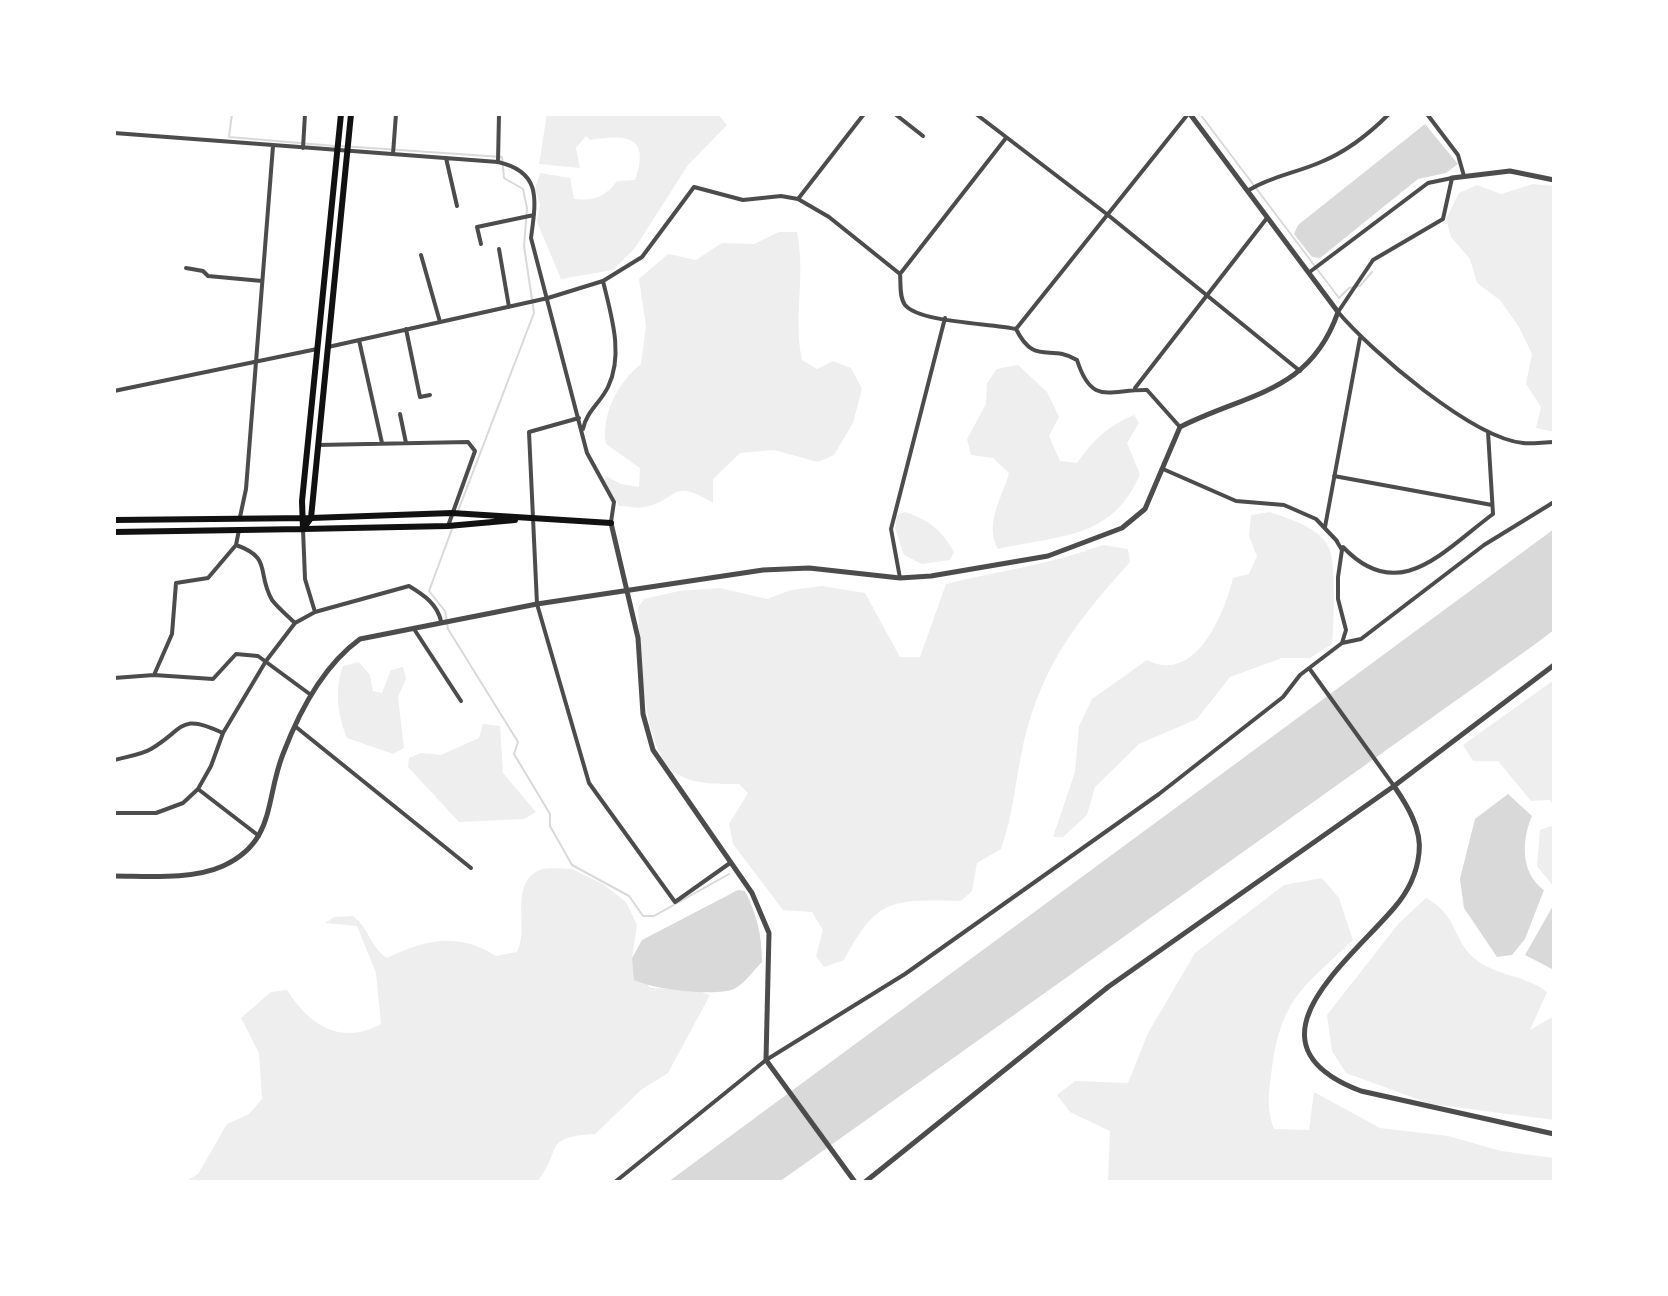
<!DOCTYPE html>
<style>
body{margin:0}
#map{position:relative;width:1668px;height:1296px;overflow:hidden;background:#fff;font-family:"DM Sans",sans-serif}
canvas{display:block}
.frame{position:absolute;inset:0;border:116px solid #fff;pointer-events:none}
</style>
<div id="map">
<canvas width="1668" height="1296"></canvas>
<div class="frame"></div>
</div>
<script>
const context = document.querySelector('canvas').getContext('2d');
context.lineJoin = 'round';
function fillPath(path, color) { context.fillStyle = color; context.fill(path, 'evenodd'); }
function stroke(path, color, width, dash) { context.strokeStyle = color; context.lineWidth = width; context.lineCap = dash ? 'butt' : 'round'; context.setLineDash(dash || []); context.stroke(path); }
fillPath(new Path2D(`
 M547,114H718L727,125L688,165L635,248L613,270L561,279L537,222L540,205L535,189L540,173L570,178L574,199C593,201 606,197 617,181L635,180C651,135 626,134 590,140L586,136L576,148L580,168L539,164Z
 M1533,184L1554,186V432L1536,428L1541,407L1526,384L1532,354L1519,327L1500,300L1477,283L1470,259L1451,237L1446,219L1459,193L1477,185L1501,194Z
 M779,232H797C806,275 793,317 802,360L817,369L833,361L851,368L862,389L853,423L834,455L818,462L774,450L740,453L713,479V503C671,477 680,499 645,507C638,509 627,506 619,506L604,480L606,476L621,484L639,487L640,468L606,444C601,415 618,382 641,364L646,326L639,279L668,254L696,260L722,243L754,244Z
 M1018,365L1047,392L1059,417L1049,436L1060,461L1077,463C1092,441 1109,425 1134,415L1139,423L1127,443L1140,474C1113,540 1058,535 998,549C984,524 1002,498 1009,473L993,458L971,455L967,439L986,404L987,383L997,369Z
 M905,512C929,520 941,529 954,552L950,560L922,564L904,555L895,528L897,515Z
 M1270,512C1289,519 1320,527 1329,548C1336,563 1334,626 1332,644L1310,658H1282L1230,677L1197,719L1139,744L1095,787L1087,815L1063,837H1053L1075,772L1079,726L1092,699L1147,660C1195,685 1224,615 1233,578L1249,574L1257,556L1249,536L1251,515Z
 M1103,545L1128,549L1130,562C1081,617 1048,656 1027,729C1016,769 1015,810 1001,849L977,863L972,891L961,901C894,900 878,896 844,960L824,967L816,956L823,930L812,912L783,910L733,844L729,824L748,793L739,784C719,784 690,785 673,771C641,744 641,649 638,608L644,599L679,591L720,588L767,599L791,590L822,586L865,593L900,657H920L946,584C999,571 1052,564 1103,545Z
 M359,662L370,675L373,691L382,693L391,670L403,667L406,679L398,697L404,748L393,754L347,738C338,716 334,690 343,666Z
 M1554,680V807L1550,800L1531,801L1498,761H1473L1463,745Z
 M483,724L500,726L503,773L536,812L524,819L459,822L408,767L409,758L421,753L441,755L479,738Z
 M1554,825V887L1537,866L1540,830Z
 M572,869L603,884L626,902L637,925L632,958L650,988L692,989L710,995L668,1073L641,1090L595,1134C541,1137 563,1150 537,1182H185L198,1174L227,1124L249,1114L262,1099L259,1053L241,1018L271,992L287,990C309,1025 341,1046 381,1024L376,973L357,926L325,923L334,917L353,916C369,928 370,947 387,958C426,939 458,932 496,956L517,952C530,929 508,883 540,870C548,867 563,869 572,869Z
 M1322,878L1339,898L1353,940C1304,987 1282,997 1272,1068C1269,1091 1266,1107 1274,1129L1309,1130L1314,1092L1380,1128L1448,1136L1501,1151L1554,1158V1182H1108L1110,1131L1070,1112L1057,1095L1075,1081L1128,1083L1148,1033L1195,953L1284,885Z
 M1426,898C1458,915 1453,941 1475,959C1498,977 1526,975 1547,992L1530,1030L1554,1016V1120L1431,1104L1346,1073L1332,1051L1327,1015L1399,923Z`), '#eee');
fillPath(new Path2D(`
 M1425,124L1458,164L1446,173L1418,179L1320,258L1312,257L1294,234L1298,225Z
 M1554,529V630L1534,645L779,1182H668Z
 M1508,794L1532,816C1521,841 1521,874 1544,890L1525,939L1512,955L1497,957L1464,908L1460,879L1475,819Z
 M738,890L745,891C757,915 762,935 762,962C753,971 744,984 734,989C715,997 652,989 634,980L632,958L642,940Z
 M1554,904V965L1552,969L1525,955Z`), '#d9d9d9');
stroke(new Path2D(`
 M232,114L229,137L335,146
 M1200,114L1339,298L1349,288L1360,286L1372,272
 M341,146L502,157L504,178L523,189L527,208L524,246L534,313L458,511
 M452,529L429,591L445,611L448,629L518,742L514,754L550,814V826L572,865L629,896L643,916H654L729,874`), '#d9d9d9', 2);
stroke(new Path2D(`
 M895,114L923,136
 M976,114L1108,215L1300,371
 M1427,114L1458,155L1464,176
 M114,133L498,162C542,172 536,200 531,238L587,453L614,502L611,522
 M303,148L305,114
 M393,154L396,114
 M446,158L457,206
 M498,162L499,114
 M1249,190C1272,176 1296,173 1321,162C1348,151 1369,134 1389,114
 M798,199L864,114
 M481,244L477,227L534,215
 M499,249L509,307
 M421,255L440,322
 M186,268L203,271L208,276L262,281
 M1311,271L1428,183L1452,178L1443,219L1373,260L1338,312C1371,351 1472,438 1523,443C1533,444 1544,442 1554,442
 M900,274L1006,138
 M406,329L420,397L430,395
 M1016,329L1188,114
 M359,340L382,443
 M328,347L548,298L603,281L642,257L694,187L743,200L781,196L798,199L829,217L900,274C901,283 899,297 905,305C920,323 991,323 1016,329C1035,367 1050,343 1077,360C1092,407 1110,389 1147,390L1180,427
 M1135,388L1267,218
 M114,391L317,349
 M400,414L406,443
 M579,418L529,432L537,604L589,783L675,902L730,863
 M583,429C586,412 601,402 608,387C624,354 611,315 603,281
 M318,445L468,442L475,451L448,526
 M1163,469L1236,501L1284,505L1316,519L1337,541
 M1334,476L1492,505
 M240,517L246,489L273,146
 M1325,527L1360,338
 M303,529L305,579L315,612
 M236,545C273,558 256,572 272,600C278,608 288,616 295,623
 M1343,547C1399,606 1443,551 1493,514L1488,432
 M900,578L891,529L945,318
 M414,629L461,701
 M1342,643L1361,639L1484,545L1554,502
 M1309,668L1394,786
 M154,675L172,634L176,583L208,578L236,545L239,530
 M114,678L154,675L213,679L236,654L258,656L311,695
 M296,727L471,868
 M114,760C125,757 141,755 151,749C185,729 179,712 223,733
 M198,789L259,836
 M114,813H156L183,803L198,789L211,766L223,733L266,661L295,623L315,612L409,586C424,595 437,604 441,621
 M615,1182L766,1060L905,974L1159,794L1283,697L1300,675L1342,643L1346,630L1338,599V577L1342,550L1336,540`), '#4c4c4c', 4);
stroke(new Path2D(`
 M1452,178L1510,171L1554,180
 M611,523L638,638L643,714L653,750L752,893L769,933L766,1060L855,1182
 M1394,786C1407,805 1422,829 1419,853C1417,873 1407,893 1394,908C1347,963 1238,1044 1361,1091L1554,1134
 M114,876C147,876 192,880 223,866C276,842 265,799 283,754C299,712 324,665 360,639L537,604L763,570L809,568L900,578L931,576L1048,556L1122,528L1145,509L1180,427C1247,393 1310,393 1338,312L1190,114
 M865,1182L1108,987L1394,786L1554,665`), '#4c4c4c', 5);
stroke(new Path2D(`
 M114,520L311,518
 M303,529L311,518L351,114
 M303,529L302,501L341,114
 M114,532L303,529`), '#111', 6);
stroke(new Path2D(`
 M311,518L452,513L611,523
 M303,529L448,526L515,520`), '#111', 6);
</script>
